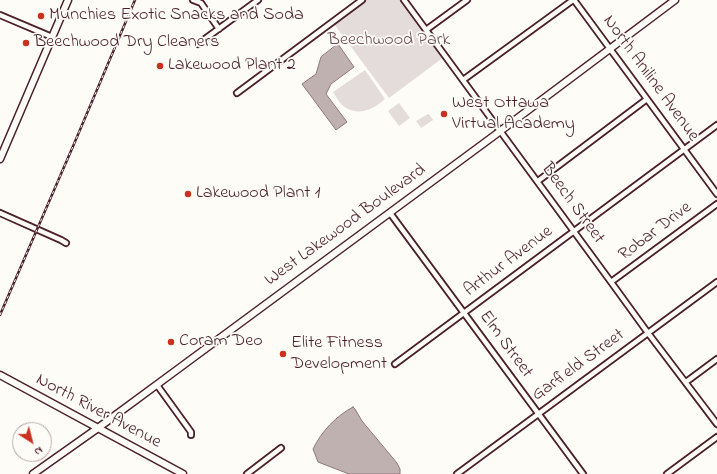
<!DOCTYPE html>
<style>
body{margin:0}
#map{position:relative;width:717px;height:474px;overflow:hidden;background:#fdfcf7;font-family:"Indie Flower",sans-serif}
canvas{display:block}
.north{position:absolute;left:12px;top:422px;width:40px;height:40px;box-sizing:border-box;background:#fdfcf7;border:1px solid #b5a4a5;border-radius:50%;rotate:144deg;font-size:11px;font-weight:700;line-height:16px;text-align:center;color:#4a1f2b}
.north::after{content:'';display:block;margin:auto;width:14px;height:18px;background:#c8321e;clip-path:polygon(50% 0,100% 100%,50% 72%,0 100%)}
</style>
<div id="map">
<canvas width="717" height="474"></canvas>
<div class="north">N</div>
</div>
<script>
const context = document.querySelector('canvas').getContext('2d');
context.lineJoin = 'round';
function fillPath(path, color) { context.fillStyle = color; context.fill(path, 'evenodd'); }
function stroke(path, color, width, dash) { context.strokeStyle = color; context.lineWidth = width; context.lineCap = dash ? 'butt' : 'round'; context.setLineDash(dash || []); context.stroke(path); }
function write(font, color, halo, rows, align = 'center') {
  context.font = font + ' "Indie Flower",sans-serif'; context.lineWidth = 3.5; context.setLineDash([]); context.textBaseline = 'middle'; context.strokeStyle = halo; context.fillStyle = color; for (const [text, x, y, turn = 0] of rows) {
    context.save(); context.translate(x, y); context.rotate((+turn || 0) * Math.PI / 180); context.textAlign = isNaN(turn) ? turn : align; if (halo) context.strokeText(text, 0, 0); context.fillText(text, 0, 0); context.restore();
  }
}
fillPath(new Path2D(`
 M366,0H401L444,57L389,98L334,24Z
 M365,70L385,99C381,102 377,106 372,108C363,113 351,113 342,105C339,102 336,97 333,92Z
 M399,103L410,118L399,126L388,111Z
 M428,114H429L433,120L421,128L416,121Z`), '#e3dcda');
const water = new Path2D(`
 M338,44L354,67L331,84L326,94L347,122L336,130L302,84L316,74L321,57Z
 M353,407L355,409L362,421L397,463L400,469V474H349L318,462L313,449C321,432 336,416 353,407Z`);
fillPath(water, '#c0b1b1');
stroke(water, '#91777b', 1);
const street = new Path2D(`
 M193,0L201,3L219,29
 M404,0L611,282L648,333L717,424
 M574,0L717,194
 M0,15L52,37
 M426,30L467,0
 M198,44L258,0
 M463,80L573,0
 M237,93L362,0
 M538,181L647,99
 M0,213L61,240L66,243
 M390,213L583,474
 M611,282L717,204
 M395,364L717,125
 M686,382L717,359
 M157,385L191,432V435
 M247,474L281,448
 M457,474L717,282
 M667,474L717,437`);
const secondary = new Path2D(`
 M0,159L68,0
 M0,375L183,474
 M33,474L98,428L178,369L495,135L675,0`);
stroke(street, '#4a1f2b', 8);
stroke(secondary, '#4a1f2b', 9);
stroke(street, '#fdfcf7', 4.5);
stroke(secondary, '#fdfcf7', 6);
const rail = new Path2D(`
 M0,315L74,144L135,0`);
stroke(rail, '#4a1f2b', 2.5);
stroke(rail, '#fdfcf7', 1, [3]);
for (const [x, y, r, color] of [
 [41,16,4,"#c8321e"],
 [26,43,4,"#c8321e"],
 [160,66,4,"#c8321e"],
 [444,114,4,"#c8321e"],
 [188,194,4,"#c8321e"],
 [171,342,4,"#c8321e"],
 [283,354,4,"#c8321e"]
]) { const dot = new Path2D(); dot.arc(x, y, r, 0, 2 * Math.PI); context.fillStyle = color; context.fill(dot); stroke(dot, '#fdfcf7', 1.5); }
write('18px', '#4a1f2b', '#fdfcf7', [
 ["Munchies Exotic Snacks and Soda",49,16],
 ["Beechwood Dry Cleaners",34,43],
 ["Lakewood Plant 2",168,66],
 ["West Ottawa",452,104],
 ["Virtual Academy",452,125],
 ["Lakewood Plant 1",196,194],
 ["Coram Deo",179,342],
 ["Elite Fitness",291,344],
 ["Development",291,365]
], 'left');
write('18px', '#704e57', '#fdfcf7', [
 ["Beechwood Park",389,41]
]);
write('18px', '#4a1f2b', '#fdfcf7', [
 ["North Aniline Avenue",650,79,54],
 ["Beech Street",572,204,54],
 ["West Lakewood Boulevard",346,226,-36],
 ["Robar Drive",656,232,-37],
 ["Arthur Avenue",509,262,-37],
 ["Elm Street",505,345,54],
 ["Garfield Street",579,366,-36],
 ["North River Avenue",98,412,28]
]);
</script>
